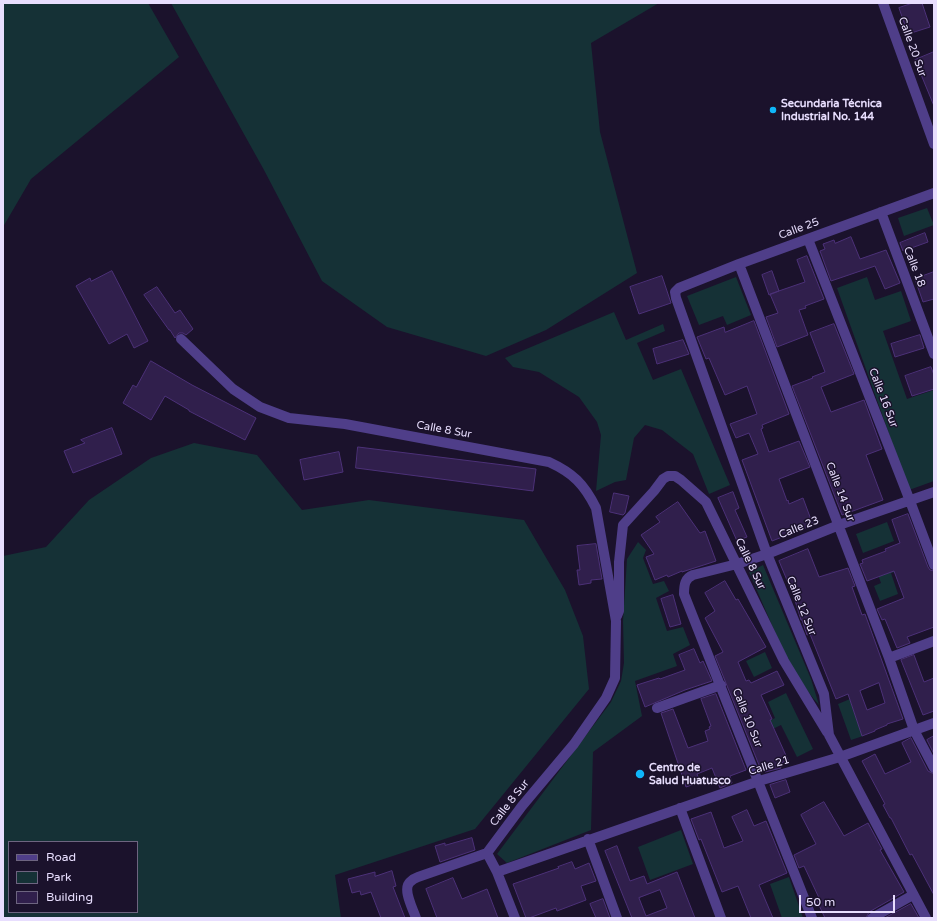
<!DOCTYPE html>
<meta charset="utf-8">
<style>
body{margin:0}
#map{position:relative;width:937px;height:921px;overflow:hidden;background:#1b122c;font-family:"Varela Round",sans-serif}
canvas{display:block}
.frame{position:absolute;inset:0;border:4px solid #e8defe;pointer-events:none}
.legend{position:absolute;left:8px;top:841px;width:130px;height:72px;box-sizing:border-box;background:#1b122c;border:1px solid #6d6480;margin:0;padding:5px 7px;list-style:none;font-size:12px;color:#e8defe}
.legend li{display:flex;align-items:center;gap:8px;height:20px}
.legend b{width:20px;border:1px solid #6d6480}
.scale{position:absolute;left:799px;top:895px;width:96px;height:18px;box-sizing:border-box;border:2px solid #e8defe;border-top:0;padding-left:5px;font-size:12px;line-height:14px;white-space:nowrap;color:#e8defe;-webkit-text-stroke:3px #1b122c;paint-order:stroke}
</style>
<div id="map">
<canvas width="937" height="921"></canvas>
<div class="frame"></div>
<ul class="legend">
<li><b style="height:5px;background:#4f3e89"></b>Road</li>
<li><b style="height:11px;background:#153136"></b>Park</li>
<li><b style="height:11px;background:#301f4c"></b>Building</li>
</ul>
<div class="scale">50 m</div>
</div>
<script>
const context = document.querySelector('canvas').getContext('2d');
context.lineJoin = 'round';
function fillPath(path, color) { context.fillStyle = color; context.fill(path, 'evenodd'); }
function stroke(path, color, width, dash) { context.strokeStyle = color; context.lineWidth = width; context.lineCap = dash ? 'butt' : 'round'; context.setLineDash(dash || []); context.stroke(path); }
function write(font, color, halo, rows, align = 'center') {
  context.font = font + ' "Varela Round",sans-serif'; context.lineWidth = 3; context.setLineDash([]); context.textBaseline = 'middle'; context.strokeStyle = halo; context.fillStyle = color; for (const [text, x, y, turn = 0] of rows) {
    context.save(); context.translate(x, y); context.rotate((+turn || 0) * Math.PI / 180); context.textAlign = isNaN(turn) ? turn : align; if (halo) context.strokeText(text, 0, 0); context.fillText(text, 0, 0); context.restore();
  }
}
fillPath(new Path2D(`
 M3,3H148L179,57L31,179L3,227Z
 M171,3H659L591,43L600,132L637,273L546,330L486,356L387,327L322,281L264,170Z
 M927,208L934,225L904,236L898,218Z
 M736,277L751,315L727,325L723,316L699,325L687,296Z
 M867,277L875,300L901,291L911,321L883,331L907,399L934,390V481L909,490L837,288Z
 M614,312L626,340L663,324L665,331L637,343L653,380L681,369L730,485L709,494L693,454L662,430L645,425L634,438L626,480L615,482L596,491L601,435L597,422L579,397L539,372L513,367L505,358Z
 M194,443L257,455L302,510L369,500L524,520L565,590L583,636L589,689L475,829L335,875L341,918H3V556L46,547L89,500L151,458ZM9,842H137V912H9Z
 M887,522L894,541L863,553L856,534Z
 M638,542L646,550L643,558L653,584L664,581L669,591L656,598L667,631L683,627L690,645L673,654L677,666L635,681L642,716L593,752L591,830L507,863L497,854L611,702L621,681L624,663L623,621L627,559Z
 M763,565L811,679L819,705C788,671 768,614 749,572Z
 M893,566L895,572L891,573L898,594L880,601L874,586L881,583L877,572Z
 M765,652L772,668L754,677L746,661Z
 M786,693L813,749L797,757L781,725L752,739L748,732L775,718L768,702Z
 M850,699L863,736L851,740L838,704Z
 M681,830L693,864L650,880L638,847Z
 M789,877L803,918H782L770,884Z`), '#153136');
const building = new Path2D(`
 M913,3H922L930,27L908,34L899,8Z
 M934,52V106L915,60Z
 M925,233L928,242L903,251L900,243Z
 M851,237L860,259L886,250L900,283L885,289L875,266L831,281L820,251L825,249L823,244L834,240L835,243Z
 M807,256L824,299L805,306L806,308L799,310L808,335L777,347L766,317L778,313L770,294L805,282L797,260Z
 M112,271L148,341L134,348L127,334L109,344L76,286L90,278L91,281Z
 M772,271L779,291L769,295L762,275Z
 M934,272V299L923,302L915,279Z
 M662,276L671,303L639,314L630,287Z
 M157,287L175,313L180,310L193,329L186,335L183,333H179L175,338L170,330H169L144,295Z
 M754,321L789,414L762,425L763,428L761,429L769,452L799,441L810,467L779,479L787,501L788,500L789,504L803,498L813,525L772,541L742,460L758,454L749,433L736,438L730,424L757,414L747,386L725,395L709,358L706,359L697,337L724,327L725,332Z
 M834,324L854,374L821,387L831,412L864,400L882,449L866,455L883,500L842,515L792,386L813,378L812,377L825,372L810,333Z
 M920,335L924,348L895,357L891,344Z
 M683,340L689,354L657,364L653,349Z
 M151,361L192,385L256,418L245,440L189,411V410L165,396L151,420L123,403L133,385L136,387Z
 M931,367L934,375V389L912,396L905,376Z
 M112,428L122,454L73,473L64,451L85,443L81,440Z
 M358,447L536,469L533,491L356,468Z
 M339,452L343,472L304,480L300,460Z
 M733,492L739,508L735,510L747,537L737,541L718,498Z
 M614,493L629,496L625,513L623,515L610,512Z
 M678,502L700,533L705,531L716,561L682,572V571L668,577L667,575L655,580L646,557L654,554L641,535L660,522L656,517Z
 M908,514L928,567L930,570L934,571V627L907,637L910,643L897,648L885,619L882,620L877,609L904,598L894,571L867,581L860,564L863,563L862,560L886,551L885,549L900,543L892,520Z
 M596,544L602,579L591,580V583L579,585L577,570H580L577,546Z
 M808,549L819,577L848,568L855,586L852,587L862,615L865,614L903,719L887,724V725L875,730V731L862,736L848,694L836,699L810,634L807,635L802,620H801L794,597L779,561ZM879,683L885,703L867,710L860,691Z
 M725,581L736,600L738,599L766,647L738,662L746,681L749,680L751,683L777,671L784,685L761,695L772,719L770,720L788,760L779,764L781,768L765,772L764,771L762,772L759,765L715,656L723,652L705,618L715,611L705,593Z
 M673,595L681,624L670,627L661,599Z
 M694,649L700,663L703,661L712,681L685,690L645,707L637,685L659,678L660,679L685,670L679,655Z
 M914,655L924,682L934,678V711L923,715L901,660Z
 M716,694L746,770L730,776L732,783L720,788L712,768L697,774L700,782L686,787L661,713L673,709L688,748L708,741L705,731L710,729L709,727L711,726L701,699Z
 M934,736V754L927,740Z
 M911,738L928,771L934,774V895L912,854L910,855L891,818H890L883,805L885,804L862,761L875,754L885,774L911,762L902,743Z
 M786,780L790,792L775,798L770,785Z
 M824,802L844,836L868,823L882,849L880,850L904,892L869,912L866,918H825L817,901L820,900L804,866L799,868L794,855L816,844L801,815Z
 M747,810L754,826L766,821L787,873L759,885L773,918H751L738,886L722,892L701,839L699,840L691,819L711,812L724,848L743,841L732,817Z
 M472,838L475,850L440,862L435,846L445,843V845Z
 M617,846L630,881L644,876L647,884L677,872L695,918H632L605,851ZM660,890L667,908L646,916L639,898Z
 M572,862L575,869L589,863L596,881L581,886L586,900L557,911L556,908L529,918H526L513,884L559,868L558,867Z
 M392,871L396,886L393,887L405,918H381L371,892L361,895L360,891L352,893L348,879L375,872V876Z
 M453,878L462,899L487,889L498,918H437L426,889Z
 M603,899L610,918H596L590,904Z
 M911,904L919,918H885Z`);
fillPath(building, '#301f4c');
stroke(building, '#4c3178', 1);
stroke(new Path2D(`
 M883,3L934,144
 M881,212L934,354
 M808,239L910,501L934,565
 M739,264L889,658L914,730L934,768
 M181,339L233,389L260,407L289,418L345,424L549,462C573,473 584,484 596,508L616,621L615,678L606,698L574,744L522,806L487,853
 M617,616L619,611V562L623,525L654,491L663,479L668,476H675L681,480L706,502L784,661L827,732
 M889,658L934,641
 M657,708L721,685
 M680,808L721,918
 M588,839L617,918
 M487,853L497,872L515,918
 M497,872L759,781L840,757L934,723
 M416,918C413,909 402,889 410,882C412,880 415,878 418,877L487,853
 M812,918L684,594C684,585 685,578 693,575L737,564L767,554L839,525L934,492
 M872,918L913,895
 M926,918L829,735L824,694L767,554L676,298L675,292L679,288L739,264L934,193`), '#4f3e89', 10);
for (const [x, y, r, color] of [
 [773,110,4,"#0fb6f9"],
 [640,774,5,"#0fb6f9"]
]) { const dot = new Path2D(); dot.arc(x, y, r, 0, 2 * Math.PI); context.fillStyle = color; context.fill(dot); stroke(dot, '#1b122c', 1.5); }
write('11px', '#e8defe', '#1b122c', [
 ["Calle 20 Sur",912,47,70],
 ["Calle 25",799,229,-20],
 ["Calle 18",914,267,69],
 ["Calle 16 Sur",883,398,69],
 ["Calle 8 Sur",444,430,10],
 ["Calle 14 Sur",840,492,69],
 ["Calle 23",799,528,-22],
 ["Calle 8 Sur",750,564,64],
 ["Calle 12 Sur",801,606,68],
 ["Calle 10 Sur",747,718,68],
 ["Calle 21",769,766,-17],
 ["Calle 8 Sur",510,803,-52]
]);
write('bold 11px', '#e8defe', '#1b122c', [
 ["Secundaria Técnica",781,104],
 ["Industrial No. 144",781,117],
 ["Centro de",649,768],
 ["Salud Huatusco",649,781]
], 'left');
</script>
